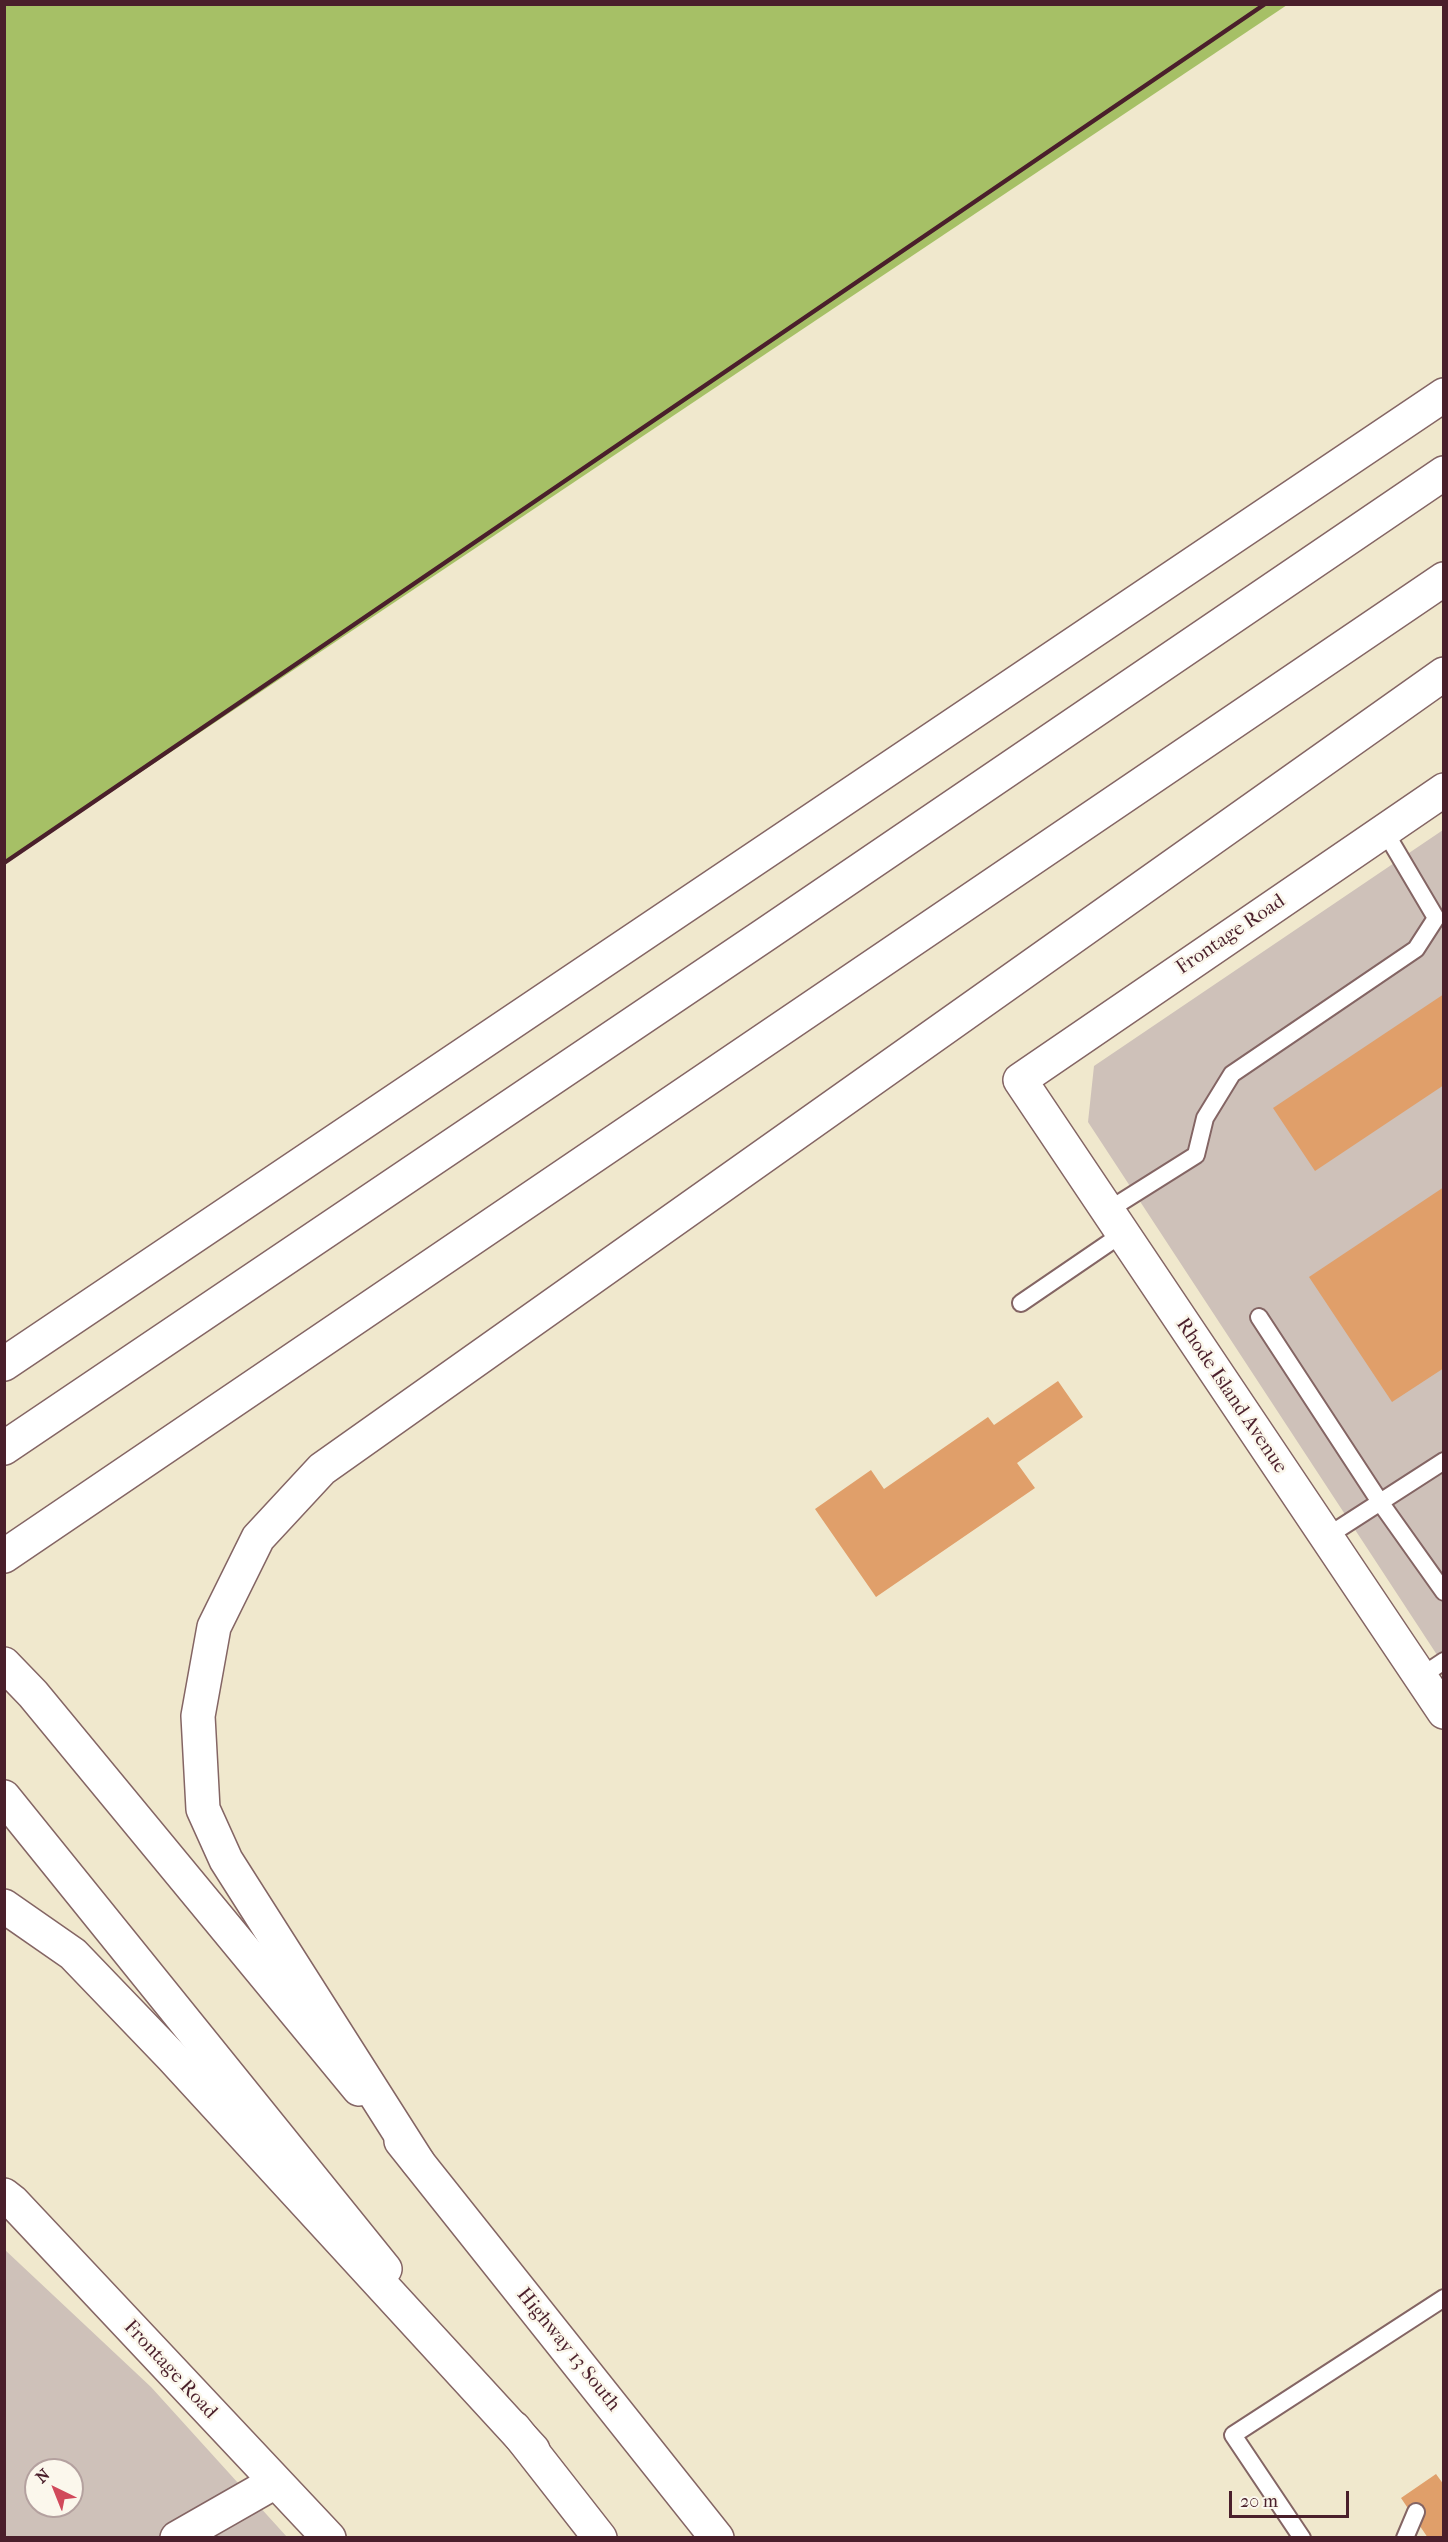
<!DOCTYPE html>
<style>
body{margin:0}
#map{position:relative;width:1448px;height:2542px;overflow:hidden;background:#f0e8cd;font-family:"IM FELL French Canon",serif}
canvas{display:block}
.frame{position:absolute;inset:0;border:6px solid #4a1f2b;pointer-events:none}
.north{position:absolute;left:24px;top:2458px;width:60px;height:60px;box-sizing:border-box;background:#fbf7ec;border:2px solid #b4a19f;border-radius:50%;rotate:317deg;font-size:16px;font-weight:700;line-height:24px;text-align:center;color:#4a1f2b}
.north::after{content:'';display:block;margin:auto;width:21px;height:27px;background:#d1495b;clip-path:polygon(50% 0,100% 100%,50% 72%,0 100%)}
.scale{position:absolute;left:1229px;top:2491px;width:120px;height:27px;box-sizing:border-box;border:3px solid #4a1f2b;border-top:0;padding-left:8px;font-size:18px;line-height:21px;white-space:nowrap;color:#4a1f2b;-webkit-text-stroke:4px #fbf7ec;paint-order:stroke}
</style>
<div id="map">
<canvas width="1448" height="2542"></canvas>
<div class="frame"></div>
<div class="north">N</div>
<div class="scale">20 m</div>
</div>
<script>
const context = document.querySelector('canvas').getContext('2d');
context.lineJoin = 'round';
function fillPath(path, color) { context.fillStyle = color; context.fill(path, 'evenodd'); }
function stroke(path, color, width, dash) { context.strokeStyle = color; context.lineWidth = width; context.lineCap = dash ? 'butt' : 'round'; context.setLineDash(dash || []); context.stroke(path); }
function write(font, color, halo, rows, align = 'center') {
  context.font = font + ' "IM FELL French Canon",serif'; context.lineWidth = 5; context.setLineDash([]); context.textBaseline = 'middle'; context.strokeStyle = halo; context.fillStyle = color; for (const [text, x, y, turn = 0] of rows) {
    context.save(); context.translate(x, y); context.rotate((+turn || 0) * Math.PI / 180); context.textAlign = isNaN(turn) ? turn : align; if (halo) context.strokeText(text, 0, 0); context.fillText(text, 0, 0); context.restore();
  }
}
fillPath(new Path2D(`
 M1443,830V1664L1088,1122L1094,1066Z
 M4,2249L151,2387L287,2537H5ZM36,2470H72V2506H36Z`), '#cec1b9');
fillPath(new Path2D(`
 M5,4H1287V5L5,863Z`), '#a6c066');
fillPath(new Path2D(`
 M1444,994V1085L1315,1171L1273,1108Z
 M1444,1187V1368L1392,1402L1309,1277Z
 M1058,1381L1083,1417L1017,1463L1035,1488L876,1597L815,1509L871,1470L884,1489L988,1417L994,1425Z
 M1436,2474L1444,2485V2538H1428L1401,2498Z`), '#e09f6a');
const service = new Path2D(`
 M1107,1211L1196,1155L1205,1118L1232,1074L1416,949L1436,918L1384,830
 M1021,1303L1122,1234
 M1259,1317L1380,1502L1444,1592
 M1326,1537L1444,1461
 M1420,1677L1444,1661
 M1302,2538L1233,2435L1444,2298
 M1405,2538L1416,2512`);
const minor = new Path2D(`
 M177,2538L275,2482`);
const tertiary = new Path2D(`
 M1444,790L1020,1080L1444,1712
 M4,2195L13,2202L329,2538`);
const primary = new Path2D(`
 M4,1664L33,1694L359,2089
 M4,1797L385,2269
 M401,2141L717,2538
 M514,2428L600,2538`);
const motorway = new Path2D(`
 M4,1364L1444,395
 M4,1448L766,934L1444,473
 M4,1556L1444,579
 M4,1906L73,1954L173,2058L533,2450
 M418,2162L226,1860L203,1809L198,1716L214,1627L258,1538L322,1469L1444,674`);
stroke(service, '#846564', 20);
stroke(minor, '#846564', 36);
stroke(tertiary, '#846564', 36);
stroke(primary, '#846564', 36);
stroke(motorway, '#846564', 36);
stroke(service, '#fff', 16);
stroke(minor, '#fff', 33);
stroke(tertiary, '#fff', 33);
stroke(primary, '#fff', 33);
stroke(motorway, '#fff', 33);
stroke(new Path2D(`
 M4,863L1265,4`), '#4a1f2b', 4.5);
write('20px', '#4a1f2b', '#fbf7ec', [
 ["Frontage Road",1231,935,-34],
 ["Rhode Island Avenue",1231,1396,56],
 ["Highway 13 South",568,2350,51],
 ["Frontage Road",170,2370,47]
]);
</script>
